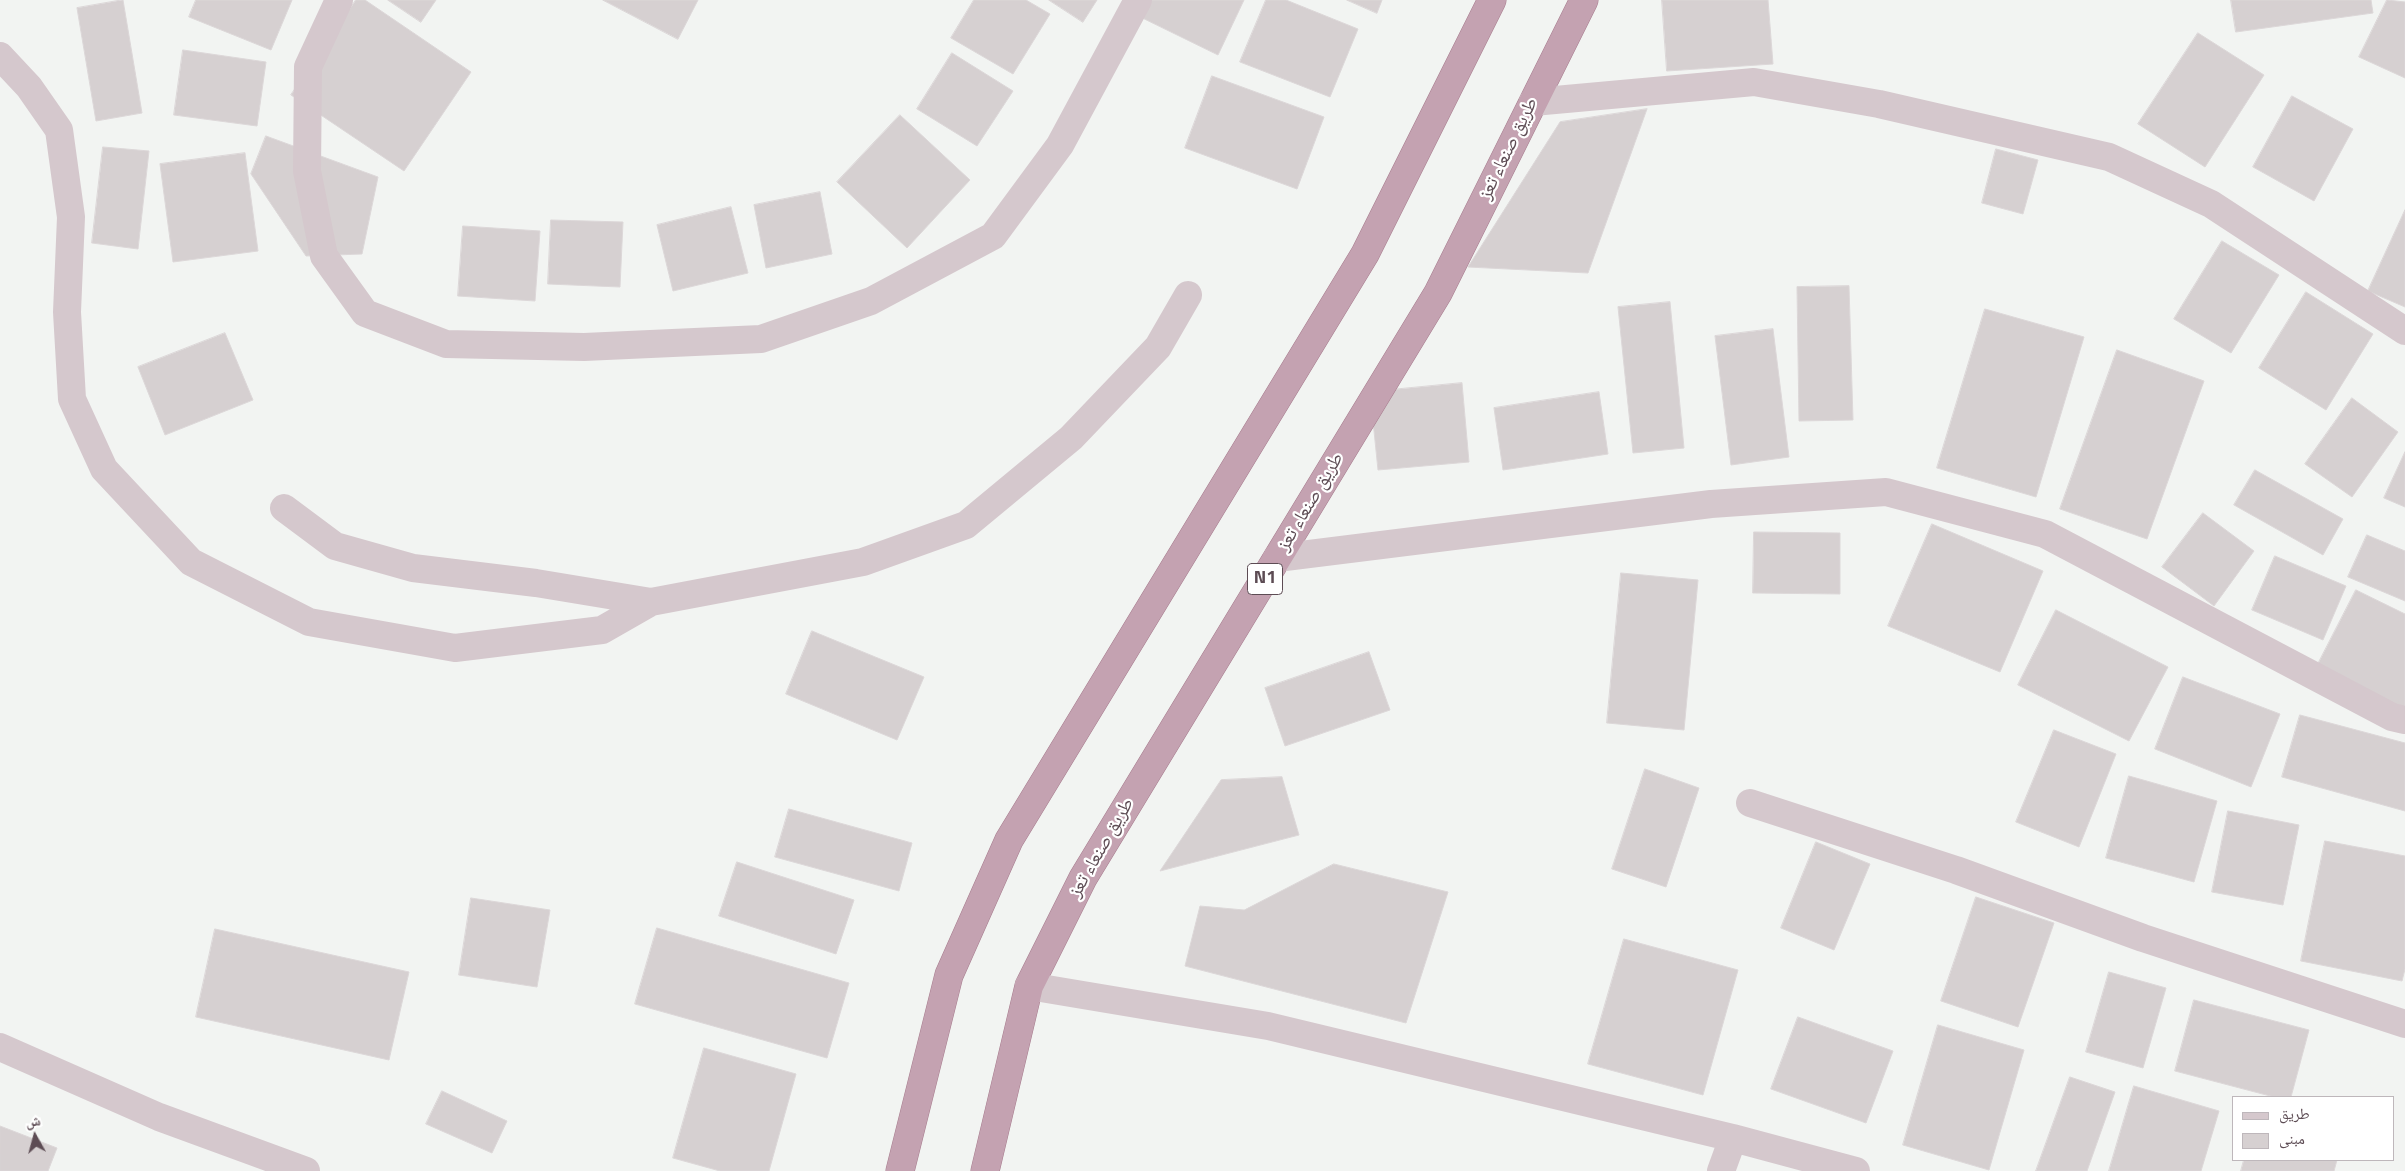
<!DOCTYPE html>
<meta charset="utf-8">
<style>
body{margin:0}
#map{position:relative;width:2405px;height:1171px;overflow:hidden;background:#f2f4f2;font-family:"Titillium Web","Noto Naskh Arabic",sans-serif}
canvas{display:block}
.legend{position:absolute;left:2232px;top:1096px;width:162px;height:65px;box-sizing:border-box;background:#fff;border:1px solid #beb7bb;margin:0;padding:6px 9px;list-style:none;font-size:15px;color:#5d4c54}
.legend li{display:flex;align-items:center;gap:10px;height:25px}
.legend b{width:25px;border:1px solid #beb7bb}
.north{position:absolute;left:10px;top:1111px;width:50px;height:50px;-webkit-text-stroke:4px #fff;paint-order:stroke;rotate:353deg;font-size:14px;font-weight:700;line-height:20px;text-align:center;color:#5d4c54}
.north::after{content:'';display:block;margin:auto;width:18px;height:22px;background:#5d4c54;clip-path:polygon(50% 0,100% 100%,50% 72%,0 100%)}
</style>
<div id="map">
<canvas width="2405" height="1171"></canvas>
<ul class="legend">
<li><b style="height:6px;background:#d5c8cd"></b>طريق</li>
<li><b style="height:14px;background:#d6d0d1"></b>مبنى</li>
</ul>
<div class="north">ش</div>
</div>
<script>
const context = document.querySelector('canvas').getContext('2d');
context.lineJoin = 'round';
function fillPath(path, color) { context.fillStyle = color; context.fill(path, 'evenodd'); }
function stroke(path, color, width, dash) { context.strokeStyle = color; context.lineWidth = width; context.lineCap = dash ? 'butt' : 'round'; context.setLineDash(dash || []); context.stroke(path); }
function write(font, color, halo, rows, align = 'center') {
  context.font = font + ' "Titillium Web","Noto Naskh Arabic",sans-serif'; context.lineWidth = 4.5; context.setLineDash([]); context.textBaseline = 'middle'; context.strokeStyle = halo; context.fillStyle = color; for (const [text, x, y, turn = 0] of rows) {
    context.save(); context.translate(x, y); context.rotate((+turn || 0) * Math.PI / 180); context.textAlign = isNaN(turn) ? turn : align; if (halo) context.strokeText(text, 0, 0); context.fillText(text, 0, 0); context.restore();
  }
}
const building = new Path2D(`
 M123,0L142,113L96,121L77,8Z
 M196,0H292L271,50L189,17Z
 M356,0H365L471,72L404,171L291,95Z
 M388,0H436L421,22Z
 M603,0H698L678,39Z
 M974,0H1026L1050,14L1013,74L951,38Z
 M1049,0H1097L1083,22Z
 M1134,0H1244L1218,55L1128,11Z
 M1266,0H1286L1358,29L1330,97L1240,62Z
 M1347,0H1382L1377,13Z
 M1662,0H1768L1773,64L1667,71Z
 M2231,0H2371L2373,13L2236,32Z
 M2387,0L2405,2V78L2359,57Z
 M2198,33L2264,75L2205,167L2138,124Z
 M183,50L266,62L257,126L174,115Z
 M952,53L1013,91L977,146L917,109Z
 M1212,76L1324,117L1297,189L1185,148Z
 M2292,96L2353,129L2314,201L2253,167Z
 M1647,109L1588,273L1468,267L1560,122Z
 M900,115L970,180L907,248L837,182Z
 M266,136L378,177L362,254L306,256L251,174Z
 M103,147L149,151L138,249L92,243Z
 M1996,149L2038,160L2023,214L1982,203Z
 M245,153L258,251L173,262L160,164Z
 M820,192L832,254L766,268L754,205Z
 M731,207L748,273L673,291L657,225Z
 M2405,210V307L2368,291Z
 M551,220L623,222L620,287L548,284Z
 M463,226L540,231L535,301L458,296Z
 M2222,241L2279,275L2231,353L2174,319Z
 M1849,286L1853,420L1799,421L1797,287Z
 M2306,292L2373,334L2326,410L2259,368Z
 M1670,302L1684,448L1633,453L1618,307Z
 M1985,309L2084,337L2036,497L1937,468Z
 M1773,329L1789,457L1731,465L1715,336Z
 M225,333L253,400L165,435L138,367Z
 M2117,350L2204,381L2147,539L2060,509Z
 M1462,383L1469,462L1378,470L1370,392Z
 M1599,392L1608,454L1503,470L1494,408Z
 M2352,398L2398,432L2352,497L2305,464Z
 M2405,452V507L2384,498Z
 M2255,470L2343,519L2323,555L2234,505Z
 M2203,513L2254,551L2214,606L2162,567Z
 M1932,524L2043,571L2000,672L1888,626Z
 M1754,532L1840,533V594L1753,593Z
 M2367,535L2405,551V601L2348,577Z
 M2275,556L2346,586L2323,640L2252,610Z
 M1621,573L1698,580L1684,730L1607,723Z
 M2356,590L2405,614V710L2317,666Z
 M2056,610L2168,667L2129,741L2018,685Z
 M812,631L924,677L897,740L786,694Z
 M1369,652L1390,710L1285,746L1265,688Z
 M2183,677L2280,714L2251,787L2155,749Z
 M2300,715L2405,743V811L2282,777Z
 M2054,730L2116,754L2079,847L2016,822Z
 M1645,769L1699,788L1666,887L1612,869Z
 M2129,776L2217,801L2194,882L2106,858Z
 M1282,777L1299,835L1160,871L1221,780Z
 M789,809L912,843L899,891L775,857Z
 M2228,811L2299,825L2283,905L2212,892Z
 M2325,841L2405,856V969L2402,981L2301,961Z
 M1816,842L1870,864L1834,950L1781,928Z
 M737,862L854,900L836,954L719,916Z
 M1334,864L1448,892L1406,1023L1185,966L1200,906L1244,910Z
 M1976,897L2054,923L2018,1027L1941,1001Z
 M471,898L550,910L537,987L459,975Z
 M657,928L849,983L827,1058L635,1004Z
 M215,929L409,972L389,1060L196,1017Z
 M1624,939L1738,970L1703,1095L1588,1064Z
 M2109,972L2166,988L2143,1068L2086,1052Z
 M2194,1000L2309,1030L2291,1097H2274L2175,1071Z
 M1798,1017L1893,1051L1866,1123L1771,1089Z
 M1938,1025L2024,1050L1989,1170L1903,1145Z
 M704,1048L796,1074L769,1171H720L673,1158Z
 M2070,1077L2115,1092L2087,1171H2036Z
 M2134,1086L2219,1111L2201,1171H2109Z
 M442,1091L507,1121L492,1153L426,1124Z
 M0,1126L57,1148L48,1171H0Z
 M2244,1160H2337L2334,1171H2241Z`);
fillPath(building, '#d6d0d1');
stroke(building, '#dcd7d8', 1);
const trunk = new Path2D(`
 M900,1171L949,975L1009,840L1365,254L1492,0
 M985,1171L1029,986L1083,878L1438,293L1584,0`);
stroke(trunk, '#a67b8d', 29);
stroke(new Path2D(`
 M339,0L308,67L307,171L324,256L365,313L446,344L584,347L761,339L871,301L993,236L1060,145L1138,0
 M0,56L29,87L59,130L71,217L67,312L72,399L104,469L191,562L309,622L455,648L602,630L651,602L863,562L966,525L1071,438L1158,347L1188,295
 M1533,102L1754,82L1879,104L2109,157L2211,204L2405,331
 M284,508L335,546L413,568L536,583L651,602
 M1277,558L1711,504L1886,492L2045,534L2392,717L2405,720
 M1750,803L1956,870L2143,938L2405,1024
 M1029,986L1268,1026L1733,1138L1856,1171
 M0,1047L159,1117L306,1171
 M1721,1171L1733,1138`), '#d5c8cd', 28);
stroke(trunk, '#c4a2b1', 28);
for (const [x, y, w] of [
 [1265,579,35]
]) { const box = new Path2D(); box.roundRect(x - w / 2, y - 15.5, w, 31, 4); context.fillStyle = '#fff'; context.fill(box); stroke(box, '#5d4c54', 1); }
write('bold 18px', '#5d4c54', null, [
 ["N1",1265,579]
]);
write('19px', '#5d4c54', '#fff', [
 ["طريق صنعاء تعز",1509,149,-64],
 ["طريق صنعاء تعز",1311,502,-59],
 ["طريق صنعاء تعز",1102,848,-60]
]);
</script>
